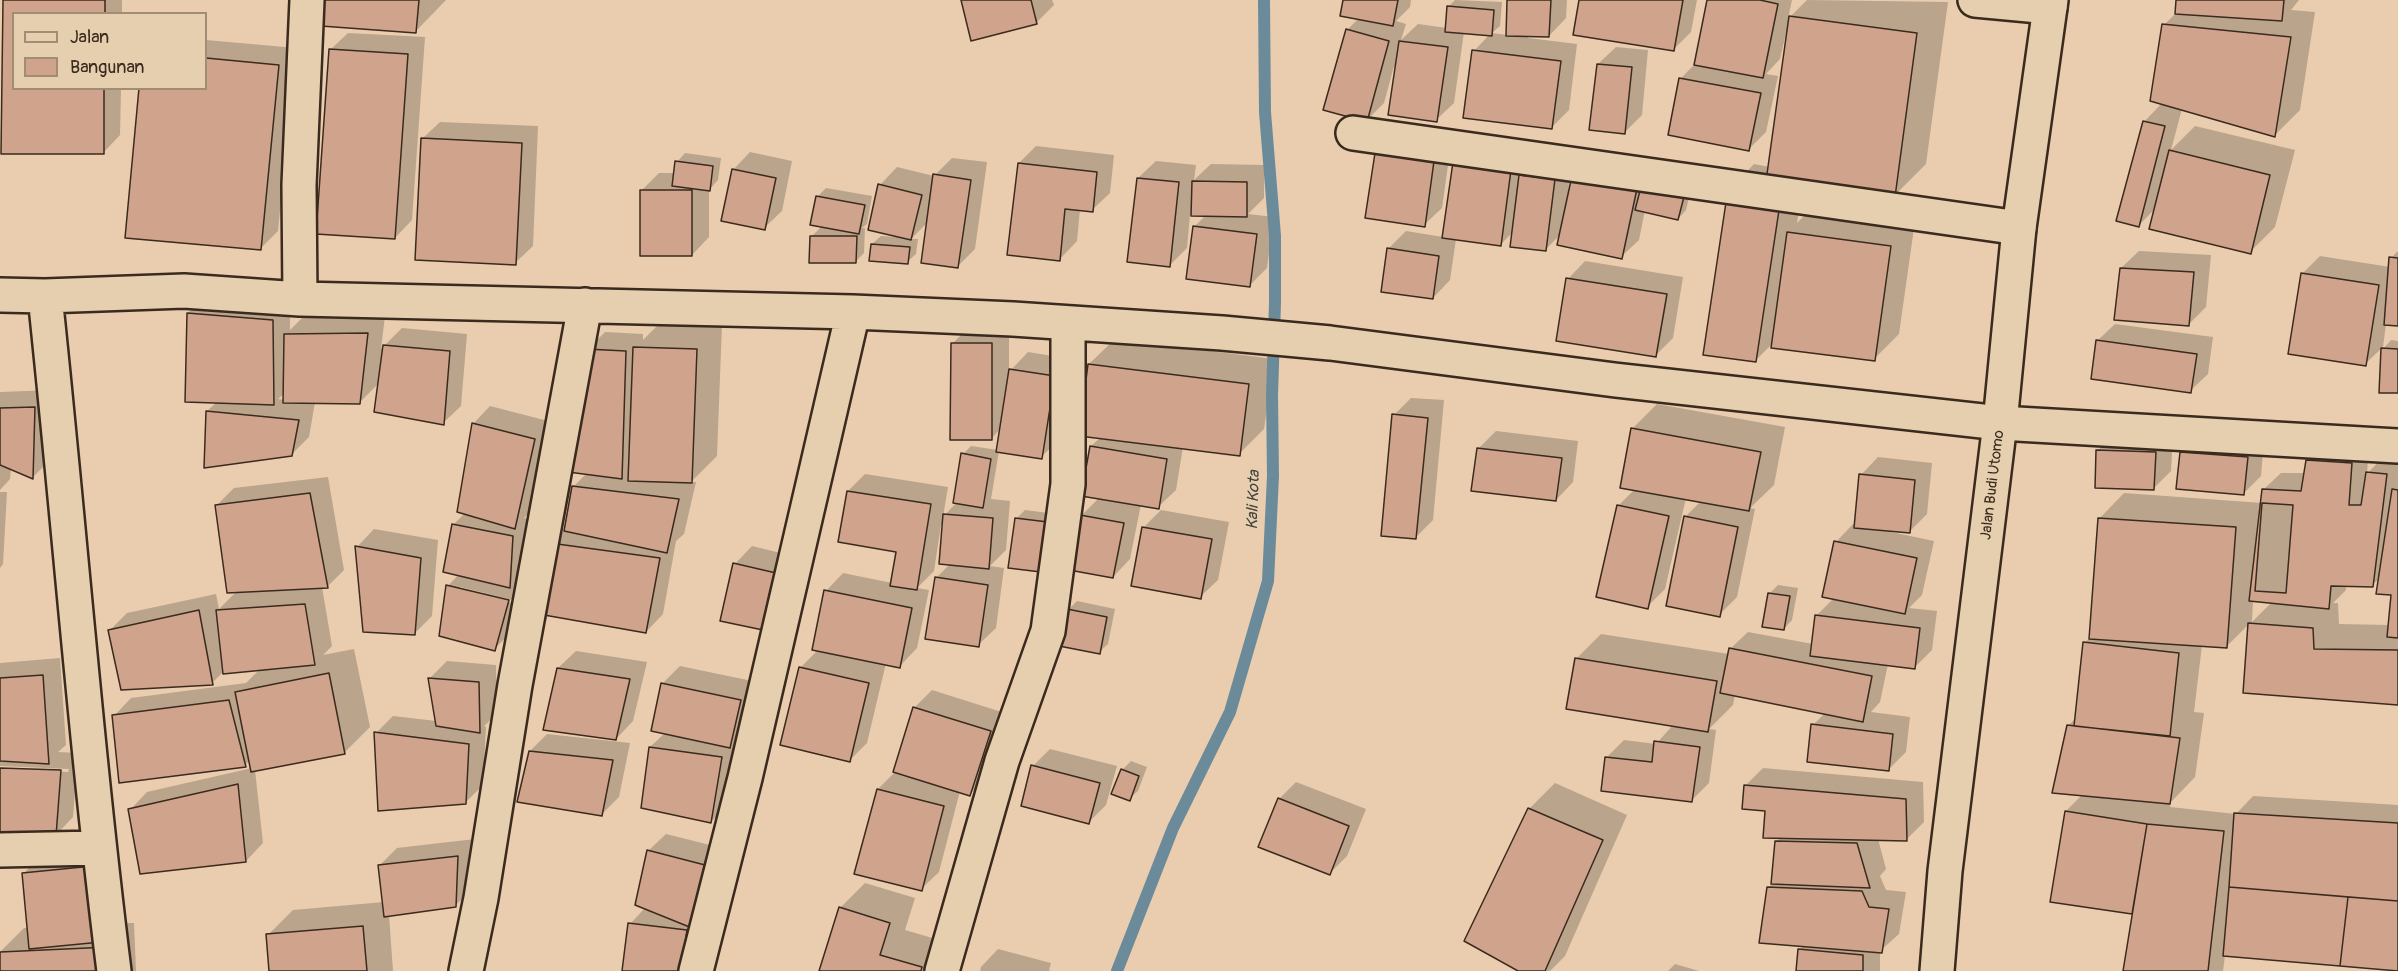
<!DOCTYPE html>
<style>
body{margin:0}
#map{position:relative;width:2398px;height:971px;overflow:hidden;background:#e9cdae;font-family:Pangolin,sans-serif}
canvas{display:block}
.legend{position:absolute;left:12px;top:12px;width:195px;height:78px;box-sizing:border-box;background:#e5cfaf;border:2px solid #a18d75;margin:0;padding:8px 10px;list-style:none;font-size:18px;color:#3b2a1e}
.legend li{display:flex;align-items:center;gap:12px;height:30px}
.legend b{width:30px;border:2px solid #a18d75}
</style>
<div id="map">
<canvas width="2398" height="971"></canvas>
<ul class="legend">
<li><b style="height:8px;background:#e5cfaf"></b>Jalan</li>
<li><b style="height:16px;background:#d0a48c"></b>Bangunan</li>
</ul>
</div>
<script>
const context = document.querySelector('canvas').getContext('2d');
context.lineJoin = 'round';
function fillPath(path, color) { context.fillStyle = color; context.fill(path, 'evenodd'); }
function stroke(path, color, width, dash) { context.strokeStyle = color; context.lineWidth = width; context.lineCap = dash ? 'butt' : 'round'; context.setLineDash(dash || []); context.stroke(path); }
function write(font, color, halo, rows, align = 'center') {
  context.font = font + ' Pangolin,sans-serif'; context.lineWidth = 4.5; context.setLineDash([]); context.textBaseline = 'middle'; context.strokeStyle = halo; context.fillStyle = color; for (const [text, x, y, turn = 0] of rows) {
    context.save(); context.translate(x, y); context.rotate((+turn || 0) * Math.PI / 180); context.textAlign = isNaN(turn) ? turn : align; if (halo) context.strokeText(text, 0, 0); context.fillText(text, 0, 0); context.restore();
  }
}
fillPath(new Path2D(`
 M4,0H122V14H14V88H121L120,135L103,153H2Z
 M325,0H446L416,31Z
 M962,0H1052L1054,5L1036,23Z
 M1344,0H1411L1410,7L1396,21L1406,24L1401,40L1418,24L1447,28L1448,7L1455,0L1502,2L1500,26L1492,33L1507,35L1509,0H1567L1566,18L1549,36L1528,35V38L1577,44L1569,110L1551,128L1474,51L1490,34L1464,32L1454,103L1436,120L1394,66L1384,103L1367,120L1347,30L1359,18Z
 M1580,0H1697L1691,32L1674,49Z
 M1709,0H1792L1788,19L1807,0L1948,2L1926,164L1894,196L1803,184L1797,223L1813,207L1915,221L1899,334L1874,359L1773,343L1755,361L1729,190L1754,164L1770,167L1788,34L1786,33L1780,59L1766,74L1778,76L1766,132L1748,150L1681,78L1696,63Z
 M2178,0H2299L2291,10L2315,12L2300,110L2275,135L2182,109L2171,150L2195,126L2295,150L2275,227L2250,252L2156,208L2139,225L2144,122L2162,103L2164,25L2177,12Z
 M348,33L425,37L412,220L395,238L330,50Z
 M206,40L296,48L278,231L260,249L206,88Z
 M1616,47L1648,50L1642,115L1624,133L1598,64Z
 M440,122L538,126L533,246L515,263L422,139Z
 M1394,136L1451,144L1442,208L1424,225L1377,153Z
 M1036,146L1114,155L1110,193L1092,210L1080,209L1077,241L1060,259L1019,163Z
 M750,152L792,161L782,211L764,228L733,170Z
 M685,153L721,158L718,180L709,190V237L692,255L641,191L659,173H675L677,162Z
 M952,158L987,162L975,249L957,267L928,222L911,239H918L916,254L907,262L872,244L881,236L897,237V235L880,185L897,167L934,176Z
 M1156,161L1196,165L1194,180L1211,164L1264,165V198L1248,214L1274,217L1267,268L1250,285L1194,227L1206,215H1190L1187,248L1169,266L1138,178Z
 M1571,162L1568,194H1570L1694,177L1686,210L1678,219L1645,210L1639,240L1621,257L1561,234L1545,250L1513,232L1500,245L1456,239L1450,280L1433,298L1388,249L1406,231L1443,237L1454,163Z
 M826,188L872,196L867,224L862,228H865L864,253L855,262L811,237L822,226L817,197Z
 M2139,251L2211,255L2206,307L2189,324L2121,268Z
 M2398,251V325L2386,324L2383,347L2365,364L2302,274L2320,256L2390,267L2391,258Z
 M1585,261L1683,277L1673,338L1656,355L1568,279Z
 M206,296L290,303V330L303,317L385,316L381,349L402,328L467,334L461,406L443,423L379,383L359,403L315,402L309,437L291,455L207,411L217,402L188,313ZM285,393V400L278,399Z
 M660,323L722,324L717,456L691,482H696L684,534L676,541L663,614L646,632L551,544L565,530L573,487L587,473V350L605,332L643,334V340Z
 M2115,324L2213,337L2208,374L2190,391L2097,341Z
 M970,326H1009V372L1028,352L1071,359L1059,440L1041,457L999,451L991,499L1010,501L1006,550L990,566L1004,568L996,628L978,645L936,578L950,564L944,525H941L934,571L917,588L929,590L917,648L900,666L886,663L867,743L849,761L800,668L818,650L826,591L843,573L892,583L898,550L848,491L865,474L948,487L943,517L957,502L963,454L971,446L998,450L1001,428L991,439L953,343Z
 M1115,339L1274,359L1264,429L1239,454L1183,447L1176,490L1158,507L1141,504L1130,559L1113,577L1081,516L1100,497L1091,446L1101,437L1089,364Z
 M2391,340L2398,341V392L2383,349Z
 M52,390L50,460L33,477L11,468L10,479L0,490V392Z
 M1411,398L1444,400L1433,520L1416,537L1394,415Z
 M1657,404L1785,427L1774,485L1750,508L1755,509L1737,597L1719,615L1686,516L1701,501L1686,498L1665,589L1647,607L1619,505L1635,489L1632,429Z
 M490,406L552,422L532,510L524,518L530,519L526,569L515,580L526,583L512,632L494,649L448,586L459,574L453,525L465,513L473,424ZM460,587L517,601L516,604L460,590Z
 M1496,431L1578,441L1573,482L1556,500L1478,449Z
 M2115,433L2173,435L2171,471L2154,488L2097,451Z
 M2199,435L2264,440L2261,476L2244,493L2181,453Z
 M2325,443L2369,446L2367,474L2385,455L2398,457V703L2249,624L2226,647L2202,645L2194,712L2204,713L2195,777L2171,802L2170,807L2236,814L2253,796L2398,805V969L2225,955L2223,971H2125L2135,909L2132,912L2066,811L2083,794L2068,726L2076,718L2084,643L2091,637L2099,519L2124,493L2262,503L2263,490L2281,473H2306L2308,461ZM2380,578L2392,594L2390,625L2339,624L2338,603H2333L2346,590V585H2372ZM2253,600L2272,602L2252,622Z
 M1878,457L1932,463L1927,514L1909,532L1892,530L1891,532L1934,541L1922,595L1909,608L1937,611L1932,650L1915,667L1888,664L1880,702L1871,712L1910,717L1906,752L1888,770L1813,725L1825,713L1735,695L1733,705L1709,729L1716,730L1709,783L1691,801L1607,757L1624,740L1656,744L1673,725L1576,659L1601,634L1729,654L1730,649L1748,632L1813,644L1816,616L1834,598L1836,542L1853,524L1856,525L1861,475Z
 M328,477L344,570L327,587H322L332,646L323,655L354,649L370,727L345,752L255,770L263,843L246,861L130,810L147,792L252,768L250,760L245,765L114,716L131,698L246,683L260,669L222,673L212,683L110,630L127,613L216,594L219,609L237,591L217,505L234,488Z
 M0,492H7L3,564L0,568Z
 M1025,510L1056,514L1050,562L1016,519Z
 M1161,510L1229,522L1218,580L1200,597L1144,527Z
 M374,529L438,540L432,616L414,634L357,547Z
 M752,546L793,556L780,611L735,564Z
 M1778,585L1798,588L1792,620L1784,629L1769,594Z
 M1077,601L1115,609L1108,644L1099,652L1068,610Z
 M576,651L647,662L633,721L616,739L558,668Z
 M60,658L66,745L58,752L78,753L73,817L56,835L0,769L68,772L69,769L0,766V663Z
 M447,661L496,665L497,714L484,726L486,727L483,785L465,803L376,733L393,716L436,721L429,679Z
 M680,666L757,682L747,729L737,739H739L728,804L711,822L650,747L665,733L662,684Z
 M932,690L1008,714L987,777L970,794L960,791L939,872L921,889L878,789L896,771L914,708Z
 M547,734L630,743L619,797L601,815L530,751Z
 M1050,749L1117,766L1106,805L1089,822L1033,766Z
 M1131,761L1147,767L1138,791L1129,799L1122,770Z
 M1763,768L1923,782L1924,822L1907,839H1878L1886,869L1880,876L1886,890L1906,892L1899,934L1880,951V971H1798L1799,950L1804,945L1768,888L1773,883L1776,842L1781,837L1767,809L1745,786Z
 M1296,782L1366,809L1347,856L1330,873L1279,799Z
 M1555,783L1627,815L1565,956L1550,971H1522L1466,941L1530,808Z
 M666,834L722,848L696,971H623L630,924L645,908L648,851Z
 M475,839L473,888L455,906L389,915L393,971H271L268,935L293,910L384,902L379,866L397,848Z
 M110,849L118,923H134L136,971H0V952L24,928H29L24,873L41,856Z
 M865,883L915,898L905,930L946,942L937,971H821L840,908Z
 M998,949L1051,963L1049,970L1051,971H980L981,967Z
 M1675,964L1699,971H1668Z`), '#0003');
stroke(new Path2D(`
 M1117,971L1173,828L1230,712L1268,581L1273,476L1272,395L1275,303V236L1265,112L1264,0`), '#6b8b9a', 12);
const building = new Path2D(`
 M3,0H105V14H14V88H104V154H1Z
 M323,0H419L416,33L321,26Z
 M961,0H1031L1037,24L971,41Z
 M1343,0H1398L1393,26L1340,16Z
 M1507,0H1551L1549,37L1506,36Z
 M1579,0H1683L1674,51L1573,35Z
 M1707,0H1760L1778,4L1763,78L1694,65Z
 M2176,0H2284L2282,21L2175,14Z
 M1447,6L1494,10L1492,36L1445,32Z
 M1789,16L1917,33L1895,197L1766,181Z
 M2162,24L2291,37L2275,137L2150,101Z
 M1346,29L1389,41L1367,122L1323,110Z
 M1399,41L1448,47L1437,122L1388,115Z
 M329,49L408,54L395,239L316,234Z
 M1472,50L1561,61L1552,129L1463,118Z
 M206,58L279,65L261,250L125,238L139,88H206Z
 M1597,64L1632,67L1625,134L1589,130Z
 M1679,78L1761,93L1749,151L1668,135Z
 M2143,121L2165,126L2139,227L2116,221Z
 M421,138L522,143L516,265L415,260Z
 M2169,150L2270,175L2251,254L2149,229Z
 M1375,153L1434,161L1425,227L1365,218Z
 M675,161L713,166L710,191L672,186Z
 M1453,162L1511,170L1501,246L1442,238Z
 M1018,163L1097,172L1093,212L1065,209L1060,261L1007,255Z
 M732,169L776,178L765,230L721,221Z
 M1573,171L1638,184L1622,259L1557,245Z
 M933,174L971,180L958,268L921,263Z
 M1519,175L1555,179L1546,251L1510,247Z
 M1644,175L1687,185L1678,220L1635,210Z
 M1137,178L1179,182L1170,267L1127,262Z
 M1192,181L1247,182V217L1191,216Z
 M878,184L922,195L911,240L868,230Z
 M1728,189L1781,197L1756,362L1703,355Z
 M640,190H692V256H640Z
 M816,196L865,205L859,234L810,225Z
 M1193,226L1257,234L1250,287L1186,279Z
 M1787,232L1891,246L1875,361L1771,348Z
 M810,236H857L856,263H809Z
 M871,244L910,247L908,264L869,261Z
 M1387,248L1439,256L1433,299L1381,292Z
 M2389,257L2398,258V326L2384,325Z
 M2120,268L2194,272L2189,326L2114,320Z
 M2301,273L2379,285L2366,366L2288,354Z
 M1566,278L1667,294L1656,357L1556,341Z
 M187,313L273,320L274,405L185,402Z
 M368,333L360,404L283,403L284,334Z
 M2096,340L2197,354L2191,393L2091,379Z
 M951,343H992V440H950Z
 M383,345L450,351L444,425L374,412Z
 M633,347L697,349L692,483L628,481Z
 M2381,348L2398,349V393H2379Z
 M586,349L626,351L622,479L568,472Z
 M1088,364L1249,384L1240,456L1079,436Z
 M1009,369L1055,376L1042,459L996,452Z
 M35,407L33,479L0,465V408Z
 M206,411L299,420L292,456L204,468Z
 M1392,414L1428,418L1416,539L1381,536Z
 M472,423L535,439L515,529L457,512Z
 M1631,428L1761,452L1749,511L1620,488Z
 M1090,446L1167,459L1159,509L1081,496Z
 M1477,448L1562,458L1556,501L1471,491Z
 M2096,450L2156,452L2154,490L2095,488Z
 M2180,452L2248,457L2244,495L2176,489Z
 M961,453L991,459L983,508L953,503Z
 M2306,460L2352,463L2349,505H2361L2366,472L2387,474L2373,587L2331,586L2329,609L2249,601L2262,489L2301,491Z
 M1859,474L1915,480L1910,533L1854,528Z
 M572,486L679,499L667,553L564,531Z
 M2392,489L2398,490V638L2387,637L2391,595L2376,594Z
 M847,491L931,504L917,590L890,586L896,552L838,542Z
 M310,493L328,588L227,593L215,505Z
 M2262,503L2293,505L2286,593L2255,591Z
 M1617,505L1669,516L1648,609L1596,597Z
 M943,514L993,518L989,569L939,564Z
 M1080,515L1124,523L1113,578L1069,570Z
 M1684,516L1738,527L1720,617L1666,606Z
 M1015,518L1048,522L1041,572L1008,568Z
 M2098,518L2236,527L2227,648L2089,639Z
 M452,524L513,536L510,588L443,572Z
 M1142,527L1212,539L1201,599L1131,586Z
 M1834,541L1917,558L1905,614L1822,597Z
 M550,543L660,558L646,633L544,615Z
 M355,546L421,558L415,635L363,632Z
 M733,563L776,573L763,630L720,621Z
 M935,577L988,585L979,647L925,639Z
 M446,585L509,600L495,651L439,636Z
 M824,590L912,608L900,668L812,650Z
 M1768,593L1790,596L1784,630L1762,627Z
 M305,604L315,665L223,674L216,610Z
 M1067,609L1107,617L1100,654L1059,646Z
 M199,610L213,685L121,690L108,630Z
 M1815,615L1920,628L1915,669L1810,656Z
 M2248,623L2313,628L2314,649L2398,650V705L2243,693Z
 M2083,642L2179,653L2170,736L2074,726Z
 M1729,648L1872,676L1863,722L1720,693Z
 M1575,658L1717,681L1708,732L1566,709Z
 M799,667L869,683L850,762L780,745Z
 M557,668L630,679L616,740L543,730Z
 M329,673L345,754L251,772L235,692Z
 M43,675L49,764L0,761V678Z
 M428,678L479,682L480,733L436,726Z
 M661,683L741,700L730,748L651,731Z
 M229,700L246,767L119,783L112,715Z
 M913,707L991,731L970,796L893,772Z
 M1811,724L1893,734L1889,771L1807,762Z
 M2067,725L2180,738L2170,804L2052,793Z
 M374,732L469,744L466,804L378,811Z
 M1654,741L1700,747L1692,802L1601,791L1605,757L1652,762Z
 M649,747L722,757L711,823L641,808Z
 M529,751L613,760L602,816L517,802Z
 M1031,765L1100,783L1089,824L1021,806Z
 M0,768L61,770L56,836L0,840Z
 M1121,769L1139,776L1130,801L1111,794Z
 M238,784L246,862L140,874L128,809Z
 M1744,785L1906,799L1907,841L1763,838L1765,811L1742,809Z
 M877,789L944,806L922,891L854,874Z
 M1278,798L1349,826L1330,875L1258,847Z
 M1528,808L1603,840L1545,971H1518L1464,941Z
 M2065,811L2147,824L2132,914L2050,902Z
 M2234,813L2398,823V901L2229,887Z
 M2147,824L2224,831L2208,971H2123Z
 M1775,841L1857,843L1870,888L1771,884Z
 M647,850L705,865L692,928L635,905Z
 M458,856L456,907L384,917L378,865Z
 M93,866L101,942L29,949L22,873Z
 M1767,887L1862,891L1869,907L1889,909L1882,953L1759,943Z
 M2229,887L2348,897L2340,966L2223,956Z
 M2348,897L2398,901V971L2340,966Z
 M839,907L890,923L880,955L922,967L921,971H819Z
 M628,923L687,930L681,971H622Z
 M363,926L367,971H269L266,934Z
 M109,947L110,971H0V952Z
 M1798,949L1863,955V971H1796Z`);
fillPath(building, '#d0a48c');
stroke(building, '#3b2a1e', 1.5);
const street = new Path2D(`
 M1975,0L2050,7
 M1353,133L2019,228
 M0,295L45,296L184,291L300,299L853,312L1013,319L1222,333L1330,343L1615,380L2000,423L2398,446
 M45,296C69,521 86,747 114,971
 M300,299L299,185L307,0
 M0,850L98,848
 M466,971L481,898L515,685L585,305
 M696,971L745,778L853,312
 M942,971L1002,761L1048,631L1068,484V324`);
const secondary = new Path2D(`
 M1937,971L1945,871L2000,423L2019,228L2051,0`);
stroke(street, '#3b2a1e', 38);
stroke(secondary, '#3b2a1e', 38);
stroke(street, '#e5cfaf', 33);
stroke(secondary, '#e5cfaf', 33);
write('15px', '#3b2a1e', '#e5cfaf', [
 ["Jalan Budi Utomo",1993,485,-83]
]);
write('italic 16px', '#47423d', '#e5cfaf', [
 ["Kali Kota",1254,500,-88]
]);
</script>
